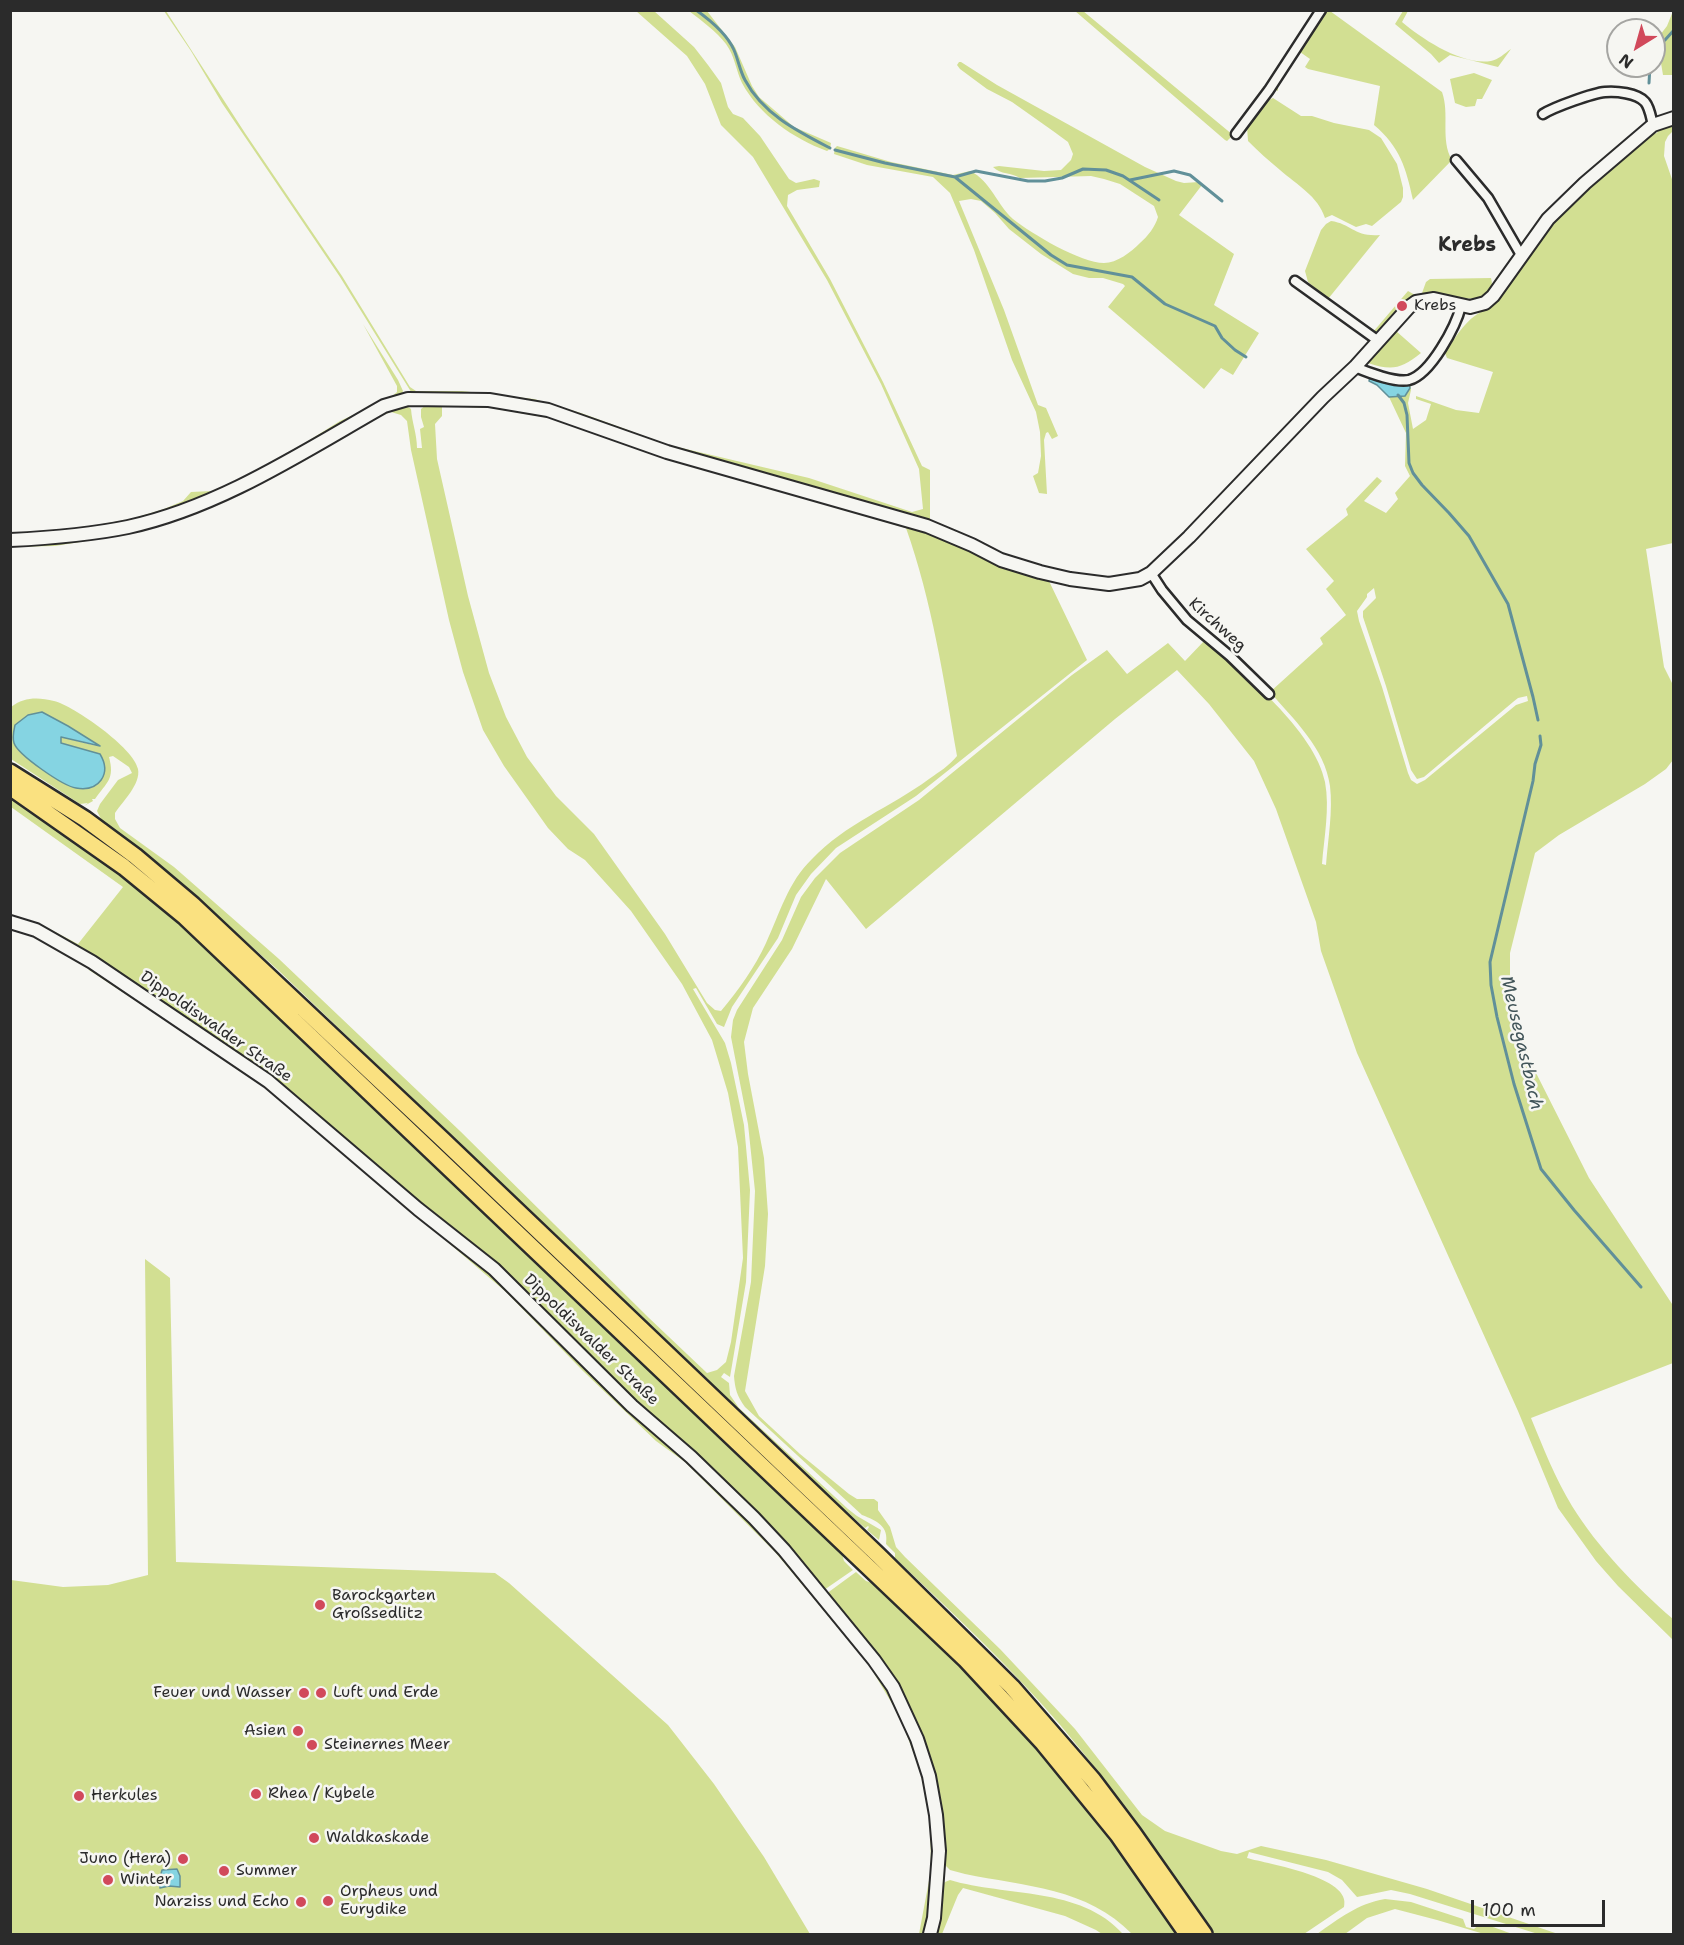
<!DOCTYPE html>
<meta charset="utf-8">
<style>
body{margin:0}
#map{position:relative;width:1684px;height:1945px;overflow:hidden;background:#f6f6f2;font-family:"Shantell Sans",sans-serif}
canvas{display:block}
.frame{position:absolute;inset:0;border:12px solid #2b2b2b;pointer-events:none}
.north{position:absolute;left:1606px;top:18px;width:60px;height:60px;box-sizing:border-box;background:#f6f6f2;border:2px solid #a5a5a2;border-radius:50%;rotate:217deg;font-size:16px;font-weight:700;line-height:24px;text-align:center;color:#2b2b2b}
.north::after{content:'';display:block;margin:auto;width:21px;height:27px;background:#d1495b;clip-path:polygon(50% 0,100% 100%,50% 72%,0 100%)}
.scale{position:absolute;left:1471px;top:1900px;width:134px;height:27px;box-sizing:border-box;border:3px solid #2b2b2b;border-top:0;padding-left:8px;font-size:18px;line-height:21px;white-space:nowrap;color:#2b2b2b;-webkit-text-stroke:4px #f6f6f2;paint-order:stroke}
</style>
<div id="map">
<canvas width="1684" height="1945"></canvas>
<div class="frame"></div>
<div class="north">N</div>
<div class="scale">100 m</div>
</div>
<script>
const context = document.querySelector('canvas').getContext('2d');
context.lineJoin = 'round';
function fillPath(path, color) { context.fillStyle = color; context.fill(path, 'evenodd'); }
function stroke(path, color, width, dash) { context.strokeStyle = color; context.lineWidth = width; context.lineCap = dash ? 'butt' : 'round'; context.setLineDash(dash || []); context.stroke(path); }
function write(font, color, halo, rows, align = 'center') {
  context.font = font + ' "Shantell Sans",sans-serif'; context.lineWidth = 5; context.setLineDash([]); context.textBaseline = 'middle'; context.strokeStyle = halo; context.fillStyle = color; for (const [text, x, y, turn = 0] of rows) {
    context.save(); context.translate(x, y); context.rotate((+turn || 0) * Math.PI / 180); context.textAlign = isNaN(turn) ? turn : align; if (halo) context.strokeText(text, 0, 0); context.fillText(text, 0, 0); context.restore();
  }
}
fillPath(new Path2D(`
 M164,11H166L245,133L342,276L410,387L416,391H462L534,399L581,413L669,445L809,478L912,512L923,509L919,469L881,384L827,280L753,157L721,125L705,84L687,56L636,11H654L694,47L708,65L721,83L728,107L733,114L743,118L760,136L789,179L796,183L814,179L820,181L819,187L797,190L788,195L787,206L830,279L883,382L922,466L930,470V524L670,449L550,407L413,395L340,277L222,103L191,51Z
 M689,11H707L735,47L752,86L759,97L794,127L831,143L830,149L827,151C794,139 759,115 742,83C736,71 735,56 726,44C716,31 702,21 689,11Z
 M1075,11H1083L1233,135L1227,141L1225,140Z
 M1324,11H1330L1442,92C1450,114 1440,140 1452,160L1413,200C1406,168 1400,147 1374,125L1380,86L1308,69L1305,67L1310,59L1300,52L1278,85V91L1276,90L1275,83Z
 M1403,11H1408L1402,22C1422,39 1463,66 1491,61C1498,60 1505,53 1511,49L1498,67L1450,55L1439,63L1431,54L1395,24Z
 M1673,11V75H1663L1657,39L1667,26Z
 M959,62H961L997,85L1145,167L1176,181L1184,183L1199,182L1202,185L1179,215L1234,254L1214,305L1259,333L1233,375L1221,368L1204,389L1108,307L1125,286L1123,284L1103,278H1089L1073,274L1041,254L1009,229L995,213L981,201L971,199L959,201L1004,310L1038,405L1046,408L1058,436L1052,439L1048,432L1046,433L1044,440L1047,494L1039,493L1033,476L1038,473L1041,456L1040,432L1036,412L1012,360L974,250L950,193L933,177L867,165L834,154L835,148L837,146L891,162L953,175L970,171C991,181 997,205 1013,219C1032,234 1081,263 1104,263C1117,263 1131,252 1140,243C1148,236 1155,227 1158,217L1154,206L1120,184L1104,179L1091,176L1020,178C1011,172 1001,175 993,167L999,166L1044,171L1061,170L1071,160L1073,154L1068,142L1053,131L1012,102L987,89L960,69L957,65Z
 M1474,73L1492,80L1482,99H1477L1475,106L1466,107L1455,103L1450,79Z
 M1273,98L1301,116H1312L1334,123L1369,130L1381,138L1397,164L1403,188V197L1401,202L1372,226L1366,224L1356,227L1332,215L1325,218C1318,196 1297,185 1280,170C1269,161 1258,151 1248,141L1247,127L1266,101Z
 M1673,123V131L1668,136L1665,142L1664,156L1674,185V363H1672L1674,376L1673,543L1646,549L1664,667L1673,685V760L1666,769L1645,784L1559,835L1535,853L1510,953V986L1530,1061L1589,1178L1674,1307L1673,1363L1531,1418C1543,1447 1555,1478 1572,1506C1598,1548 1636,1587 1673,1619V1640L1618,1586L1596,1561L1558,1508L1518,1411L1357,1053L1321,951L1316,922L1276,809L1254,761L1209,704L1177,670L1115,719L866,929L826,879L792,949L753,1008L744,1042L748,1074L764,1158L768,1214L765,1266L745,1391L759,1416L800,1454L849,1494L857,1499H874L878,1502V1510L890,1527L896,1547L905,1557L1000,1649L1075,1729L1142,1815L1165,1831L1221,1851L1237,1854L1261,1846L1326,1860L1427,1889L1558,1934H1538L1410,1894L1391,1890L1357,1897L1342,1880L1328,1872L1249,1852L1247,1858C1268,1864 1353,1877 1344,1907L1304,1934H1214C1165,1863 1117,1792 1061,1726C1010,1666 951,1612 895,1558V1553L886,1544C889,1526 877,1521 862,1515L745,1407C737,1396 735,1389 734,1376L751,1282L755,1191L748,1124L731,1037L733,1020L737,1010L782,940L801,897L815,878L840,853L919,800L1072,675L1107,650L1127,674L1168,643L1185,661L1206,639C1243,673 1315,731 1325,782C1330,808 1324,838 1322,864L1326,865C1328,839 1333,811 1330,786C1325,748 1293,719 1270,692L1323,644L1320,638L1346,615L1326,589L1334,581L1306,549L1348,515L1346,509L1377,477L1382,481L1364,501L1386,513L1398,499L1395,493L1410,476L1405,466L1406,433L1389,397L1400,395L1409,384H1410L1411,390L1408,403L1413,429L1426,420L1431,404L1416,399V396L1456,410L1479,413L1493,372L1447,358L1445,353C1457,335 1467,317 1487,309L1554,218L1651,132L1653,134L1657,133L1659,127ZM1374,588L1376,598L1363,611V617L1386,686L1411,770L1417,779L1424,777L1513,702L1518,698L1527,696L1528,701L1516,705L1425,780L1417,784L1411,780L1408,773L1382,687L1359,621L1357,611L1367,597V594Z
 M1331,221C1352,224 1354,237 1380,235L1328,299L1308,282L1305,271L1321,230L1326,224Z
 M1491,278C1500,311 1437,295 1422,293L1426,282L1430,279Z
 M1408,291L1415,295C1405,305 1387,331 1373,332Z
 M363,324L398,380L403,391L401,395L212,496L129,523L28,537L25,532L74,529L131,519L164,509L183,501L191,492L212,491L242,478L276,461L340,421L390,398L397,392V386Z
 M1396,331L1421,353C1401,369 1392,371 1368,363Z
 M461,402L547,413L928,530L1048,579L1087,660L916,796L836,848L811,874L796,895L778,938L732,1007L724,1027L717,1024L696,988L693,989L725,1043L731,1063L744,1125L750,1190L746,1282L730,1377L724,1373L721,1377L729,1383L730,1395L739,1408L848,1509L857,1516L881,1530L879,1540L867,1530L869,1527L868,1526L865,1528L846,1511L844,1512L278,970L178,881L102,821L97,811L100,804L118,780L132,773L129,767L113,756L109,757C115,779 107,782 95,799H92L93,801L84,806L88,803L80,804L11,759V707C24,697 38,697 54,701C74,706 134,748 138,769C141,784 123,801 115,813V819L120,828L174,867L279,959L460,1131L649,1318L707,1373L717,1370L726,1362L731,1342L743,1258L738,1147L728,1093L712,1040L682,984L631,911L585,860L568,849L548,828L504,766L483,730L463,672L449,620L411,450L407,421L401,415L391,412L365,422L249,489L174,521L133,532L80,542L55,546L11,547V544L170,518L386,410L406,405L411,409C412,423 417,434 417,448H422L420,429L424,427L421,417V409L426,405ZM442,406L491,408L549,418L667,459L906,528C932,601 944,680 957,756C949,766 939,772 929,779C891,807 845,824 812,859C788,882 780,913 766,943C755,967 738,991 721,1011L715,1010L707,1003L665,934L594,834L556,796L527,757L506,717L489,673L468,596L437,459L435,424L442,416ZM20,720L97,746L61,737V743Z
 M11,798L63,832L129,882L180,925L323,1058L842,1554L844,1561L853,1570L824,1590L553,1320L287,1092L11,918L10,914L44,926L78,944L123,887L11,807Z
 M91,965L253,1076L488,1270L750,1519L852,1638L889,1690L903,1716L929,1794L936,1863L931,1870L935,1879L926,1934H919L931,1870L930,1820L920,1770L900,1717L869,1665L775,1552L685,1462L656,1441L583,1371L506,1292L299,1115L253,1078L89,970Z
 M145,1259L170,1278L176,1562L495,1573L509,1583L668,1725L714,1784L764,1857L810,1934H11V1580L63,1587L108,1585L148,1575Z
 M856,1572L866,1581L872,1583C943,1650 1015,1717 1075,1793C1111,1838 1143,1887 1176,1934H1132C1088,1888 1024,1886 965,1874L950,1870L946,1866L921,1739L826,1594Z
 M950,1880C1006,1897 1080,1886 1123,1934H1102L1096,1930L1065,1916L963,1888L958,1895L942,1934H934L942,1886L945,1882Z
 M1385,1899L1411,1902L1463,1919L1466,1927L1474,1929C1483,1920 1501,1931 1513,1934H1484L1437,1920L1395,1909L1367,1918L1345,1934H1317C1340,1918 1357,1904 1385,1899Z`), '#d2df92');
const water = new Path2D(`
 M1370,377L1409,384L1410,388L1405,396L1389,397L1377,385L1369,381Z
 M42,712L68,726L100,746L61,737V743L100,754C112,774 99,792 76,788C63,786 18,755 14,743C12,737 14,730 15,725L28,715Z
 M177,1869L180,1876V1887L169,1886L160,1888V1878L162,1870Z`);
fillPath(water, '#85d4e2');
stroke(water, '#619099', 1.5);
stroke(new Path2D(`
 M696,10C710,20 727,34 734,50C738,59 740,71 745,80C763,114 797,131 830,148
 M1654,48L1665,40L1674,30
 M1649,83L1650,66
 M835,150L885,163L955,177L1051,255L1067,265L1132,277L1165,304L1215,326L1222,338L1235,350L1246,357
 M955,177L976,171L1028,181H1045L1062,178L1083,169L1106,170L1123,176L1159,200
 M1130,180L1174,171L1190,175L1222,201
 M1398,395L1404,403L1407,415L1409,463L1413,473L1422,485L1449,513L1469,536L1508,604L1533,697L1538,720
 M1540,736L1541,745L1535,764L1533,781L1490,962L1491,985L1497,1017L1514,1084L1541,1169L1574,1210L1641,1287`), '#619099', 3);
const street = new Path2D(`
 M1543,114C1554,107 1593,93 1605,92C1616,91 1637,93 1645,102C1650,108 1651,118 1653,125
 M1236,134L1269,90L1321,10
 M1456,160L1488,198L1521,255
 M1295,281L1377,340
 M1355,367C1367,372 1396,383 1409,380C1431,374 1456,326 1461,306
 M1151,573L1162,590L1187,620L1230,656L1269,694`);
const secondary = new Path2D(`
 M10,540C51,538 89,535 128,527C220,507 303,452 384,406L408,399L489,400L548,410L667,452L927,526L972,545L1001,560L1040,572L1070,579L1109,584L1140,579L1151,573L1189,537L1323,397L1355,367L1409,307L1416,302L1434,299L1470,307L1485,303L1493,296L1548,219L1585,183L1653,125L1674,118
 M10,922L36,930L92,962L268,1081L418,1209L494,1269L632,1406L691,1457L754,1518L784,1550L874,1660L893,1687L917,1739L929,1776L936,1815L939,1851L934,1918L930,1934`);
const highway = new Path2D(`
 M10,772L85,819L135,856L193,905L443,1140L878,1555L1012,1687L1093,1780L1133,1833L1204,1934
 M10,787L124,867L185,917L965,1659L1043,1743L1118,1835L1187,1934`);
stroke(street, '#2b2b2b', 13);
stroke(secondary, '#2b2b2b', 16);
stroke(highway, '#2b2b2b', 20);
stroke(street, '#f6f6f2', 8);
stroke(secondary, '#f6f6f2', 12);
stroke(highway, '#fae180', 15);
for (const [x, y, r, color] of [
 [1402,306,6,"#d1495b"],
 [320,1605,6,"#d1495b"],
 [304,1693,6,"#d1495b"],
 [321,1693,6,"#d1495b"],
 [298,1731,6,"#d1495b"],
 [312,1745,6,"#d1495b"],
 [256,1794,6,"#d1495b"],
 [79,1796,6,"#d1495b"],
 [314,1838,6,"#d1495b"],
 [183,1859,6,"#d1495b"],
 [224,1871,6,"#d1495b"],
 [108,1880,6,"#d1495b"],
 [328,1901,6,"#d1495b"],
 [301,1902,6,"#d1495b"]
]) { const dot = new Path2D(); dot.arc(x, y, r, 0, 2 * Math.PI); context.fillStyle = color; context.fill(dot); stroke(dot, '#f6f6f2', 2); }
write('16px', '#2b2b2b', '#f6f6f2', [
 ["Krebs",1414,306],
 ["Barockgarten",332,1596],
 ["Großsedlitz",332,1614],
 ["Feuer und Wasser",292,1693,"right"],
 ["Luft und Erde",333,1693],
 ["Asien",286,1731,"right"],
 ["Steinernes Meer",324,1745],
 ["Rhea / Kybele",268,1794],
 ["Herkules",91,1796],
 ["Waldkaskade",326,1838],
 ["Juno (Hera)",171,1859,"right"],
 ["Summer",236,1871],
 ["Winter",120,1880],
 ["Orpheus und",340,1892],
 ["Eurydike",340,1910],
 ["Narziss und Echo",289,1902,"right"]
], 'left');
write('16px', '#2b2b2b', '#f6f6f2', [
 ["Kirchweg",1217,625,42],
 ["Dippoldiswalder Straße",216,1027,35],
 ["Dippoldiswalder Straße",591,1340,44]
]);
write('italic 18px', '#425559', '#f6f6f2', [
 ["Meusegastbach",1521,1043,77]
]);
write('bold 20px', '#2b2b2b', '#f6f6f2', [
 ["Krebs",1467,246]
]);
</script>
